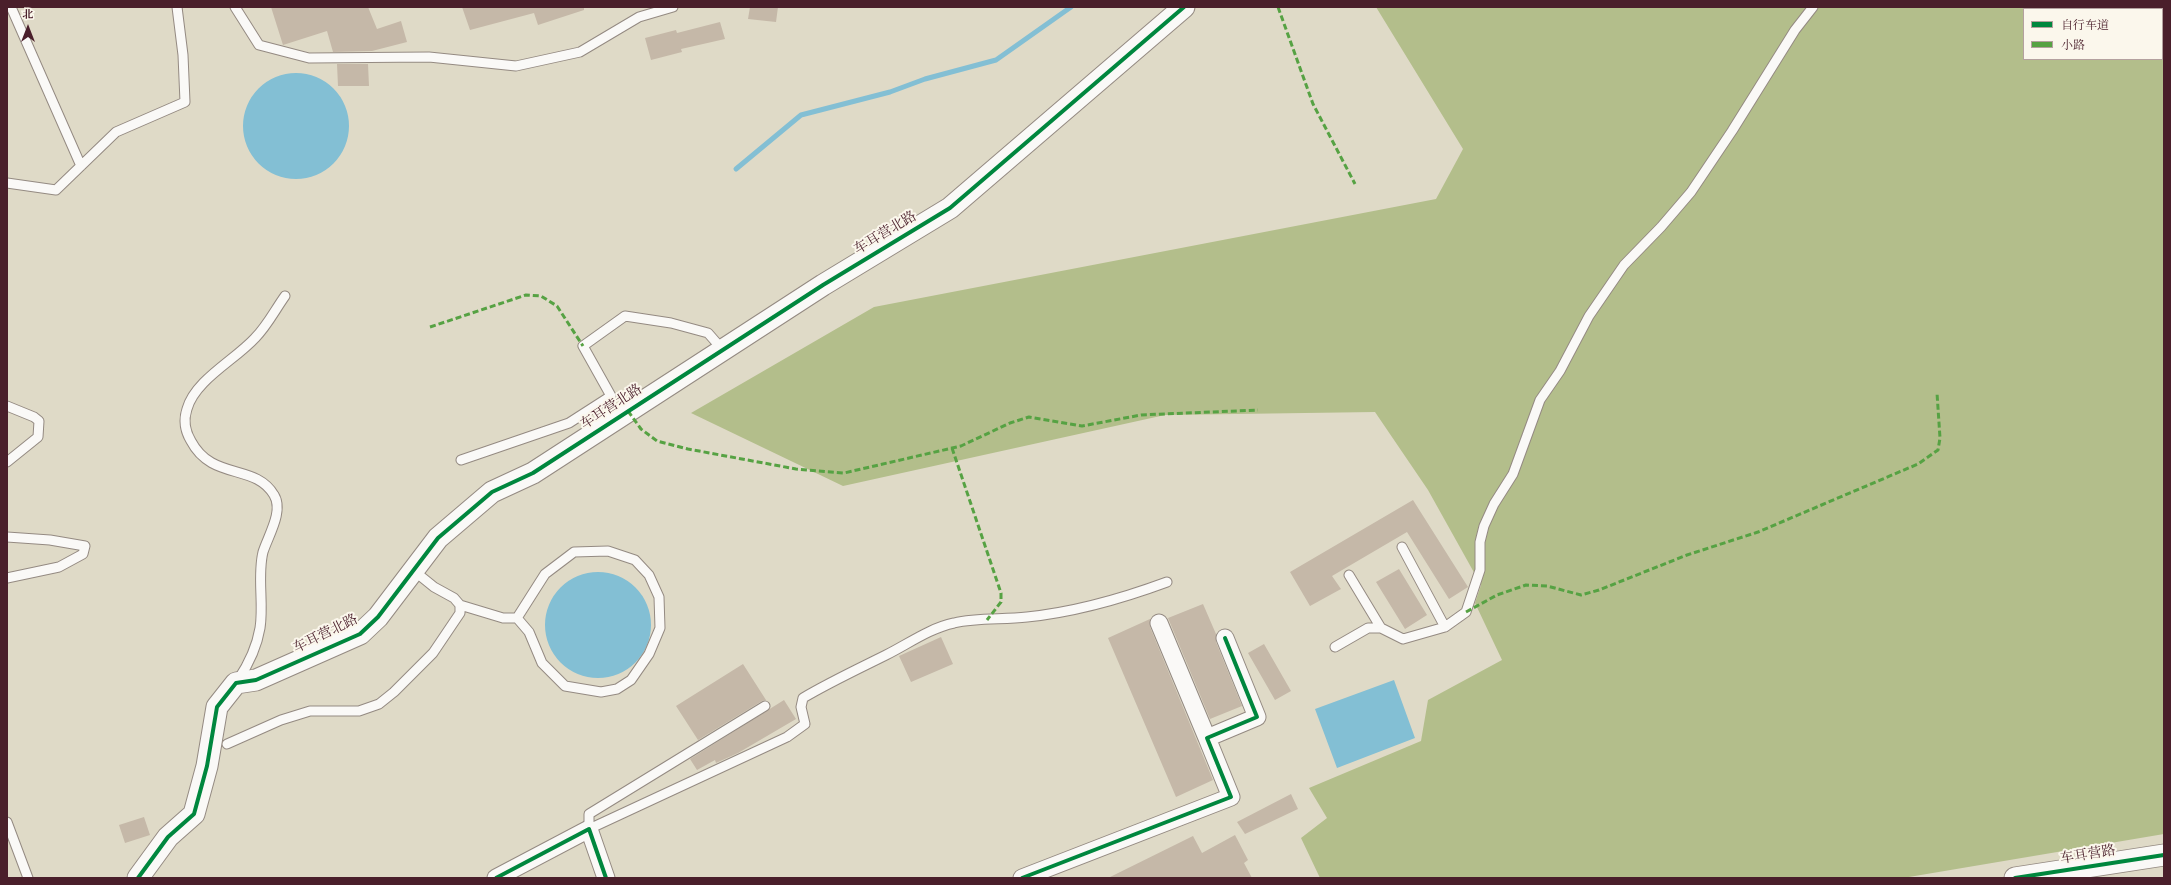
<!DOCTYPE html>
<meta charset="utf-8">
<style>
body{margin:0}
#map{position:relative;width:2171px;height:885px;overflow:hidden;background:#dfdac7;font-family:Vollkorn,"Noto Serif SC",serif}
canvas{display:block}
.frame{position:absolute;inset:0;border:8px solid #4a1f2b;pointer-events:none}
.legend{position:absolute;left:2023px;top:8px;width:140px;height:52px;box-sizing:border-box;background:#fbf7ec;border:1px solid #b4a19f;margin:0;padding:5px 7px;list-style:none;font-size:12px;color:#4a1f2b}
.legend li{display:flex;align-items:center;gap:8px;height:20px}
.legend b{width:20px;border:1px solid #b4a19f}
.north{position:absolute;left:8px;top:8px;width:40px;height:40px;-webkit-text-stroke:3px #fbf7ec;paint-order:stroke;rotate:0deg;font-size:11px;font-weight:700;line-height:16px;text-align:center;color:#4a1f2b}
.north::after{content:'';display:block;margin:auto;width:14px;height:18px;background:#4a1f2b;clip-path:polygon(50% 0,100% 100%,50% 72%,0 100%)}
</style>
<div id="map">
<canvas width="2171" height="885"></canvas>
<div class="frame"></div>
<ul class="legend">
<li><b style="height:5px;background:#00873e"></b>自行车道</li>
<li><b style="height:5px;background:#56a243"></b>小路</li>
</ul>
<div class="north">北</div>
</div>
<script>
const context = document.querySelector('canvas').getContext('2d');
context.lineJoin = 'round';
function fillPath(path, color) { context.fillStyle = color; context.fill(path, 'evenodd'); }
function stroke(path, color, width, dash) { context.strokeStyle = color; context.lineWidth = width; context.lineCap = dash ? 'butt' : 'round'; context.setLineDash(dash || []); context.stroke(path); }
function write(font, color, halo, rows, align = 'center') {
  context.font = font + ' Vollkorn,"Noto Serif SC",serif'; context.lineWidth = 4; context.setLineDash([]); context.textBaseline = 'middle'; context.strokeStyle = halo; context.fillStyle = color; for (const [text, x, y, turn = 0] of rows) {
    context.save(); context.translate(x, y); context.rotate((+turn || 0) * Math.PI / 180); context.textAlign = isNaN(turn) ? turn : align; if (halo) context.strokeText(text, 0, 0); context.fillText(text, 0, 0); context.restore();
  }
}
fillPath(new Path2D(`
 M1376,7H2164V834L1903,878H1320L1301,838L1327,818L1309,788L1421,741L1428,700L1502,660L1475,603L1481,585L1428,490L1375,412L1165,415L843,486L691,413L874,307L1436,199L1463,149ZM2024,9H2162V59H2024Z`), '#b3be8b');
fillPath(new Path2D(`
 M243 126a53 53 0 1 1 106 0a53 53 0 1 1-106 0Z
 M545 625a53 53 0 1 1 106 0a53 53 0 1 1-106 0Z
 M1394,680L1415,738L1337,768L1315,709Z`), '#83bfd4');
stroke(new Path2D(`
 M736,169L801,115L890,92L925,79L996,60L1071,7`), '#83bfd4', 5);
fillPath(new Path2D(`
 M271,7H368L377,29L401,21L407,42L372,51L333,52L327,31L283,45Z
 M462,7H584V10L538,25L534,13L470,30Z
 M750,7H778L776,22L748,19Z
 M720,22L725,39L681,49L682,52L651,60L645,38L676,30L677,33Z
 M337,64H368L369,86H338Z
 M1413,500L1468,587L1449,599L1407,532L1332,576L1341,589L1310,606L1290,572Z
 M1399,569L1427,615L1405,629L1376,582Z
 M1203,604L1216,634V642L1242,706L1210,719L1168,618Z
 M1150,619V627L1213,780L1176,797L1108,638Z
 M941,637L953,664L911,682L899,656Z
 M1264,644L1291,691L1275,700L1248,653Z
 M743,664L766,700L762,701L698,740L676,706Z
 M784,700L796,719L738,753L716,763L715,760L697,770L690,759Z
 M1291,794L1298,809L1245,834L1237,822Z
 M144,817L150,835L125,843L119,825Z
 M1235,835L1248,860L1244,863L1252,878H1108L1193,836L1202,853Z`), '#c5b8a8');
const service = new Path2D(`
 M11,7L81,166
 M235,7L259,45L309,58L429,57L516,66L580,52L639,17L673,7
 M7,183L56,190L116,132L185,102L183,55L177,7
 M7,406L34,417L39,421L38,437L7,462
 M461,460L569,423L611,396L583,346L625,316L671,323L708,333L722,349
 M7,537L50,540L85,546L83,554L59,567L7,578
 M1402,547L1445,627
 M1349,575L1381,628
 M460,605L503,618H517L545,574L574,552L608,551L635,560L649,575L659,597L660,628L649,654L631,680L617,689L601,692L565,686L542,663L529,632L517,618
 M1335,647L1368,628H1381L1403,639L1445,627L1466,612L1480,570V542L1484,526L1494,504L1513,474L1540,400L1560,371L1589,316L1624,265L1661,227L1691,192L1732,131L1795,30L1813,7
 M238,680C248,665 257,646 260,628C264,603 257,576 263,552C268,536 284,511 274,495C255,463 212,481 191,441C185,431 183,421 187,409C195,380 235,360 255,338C267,326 275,310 285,296
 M765,706L589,814V829L787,737L805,724L801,707L803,698C830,682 858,669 886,655C908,644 930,628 954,623C978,617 1003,620 1027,617C1076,612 1121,599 1167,582
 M227,744L281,720L310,711H359L379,704L394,692L433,653L460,613V605L454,598L434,587L413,570
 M7,822L28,878`);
const minor = new Path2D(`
 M1159,623L1207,738
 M496,878L589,829L606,878
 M1022,878L1231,797L1207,738L1257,717L1225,638`);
const tertiary = new Path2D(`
 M138,878L168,837L194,814L207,766L217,707L236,683L256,680L360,634L378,617L438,538L492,492L533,473L823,285L950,208L1184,7
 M2015,878L2164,855`);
stroke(service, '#948a82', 11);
stroke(minor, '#948a82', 19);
stroke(tertiary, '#948a82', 23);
stroke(service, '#faf9f7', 9);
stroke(minor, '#faf9f7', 17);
stroke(tertiary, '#faf9f7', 21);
stroke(new Path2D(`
 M1278,7L1313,104L1355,184
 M430,327L526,295L541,296L557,306L583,346
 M628,411L641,429L657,441L688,449L796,469L844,473L961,446L1010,423L1029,417L1082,426L1141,415L1258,410
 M952,448L1001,593V602L987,620
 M1466,612L1497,595L1526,585L1547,586L1581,595L1599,590L1687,555L1758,532L1918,464L1938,450L1940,438L1937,393`), '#56a243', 3, [6, 3]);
stroke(new Path2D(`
 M138,878L168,837L194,814L207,766L217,707L236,683L256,680L360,634L378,617L438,538L492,492L533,473L823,285L950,208L1184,7
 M496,878L589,829L606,878
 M1022,878L1231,797L1207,738L1257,717L1225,638
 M2015,878L2164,855`), '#00873e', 4);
write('14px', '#4a1f2b', '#fbf7ec', [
 ["车耳营北路",886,234,-31],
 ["车耳营北路",612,408,-33],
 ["车耳营北路",326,635,-26],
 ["车耳营路",2088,856,-9]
]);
</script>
